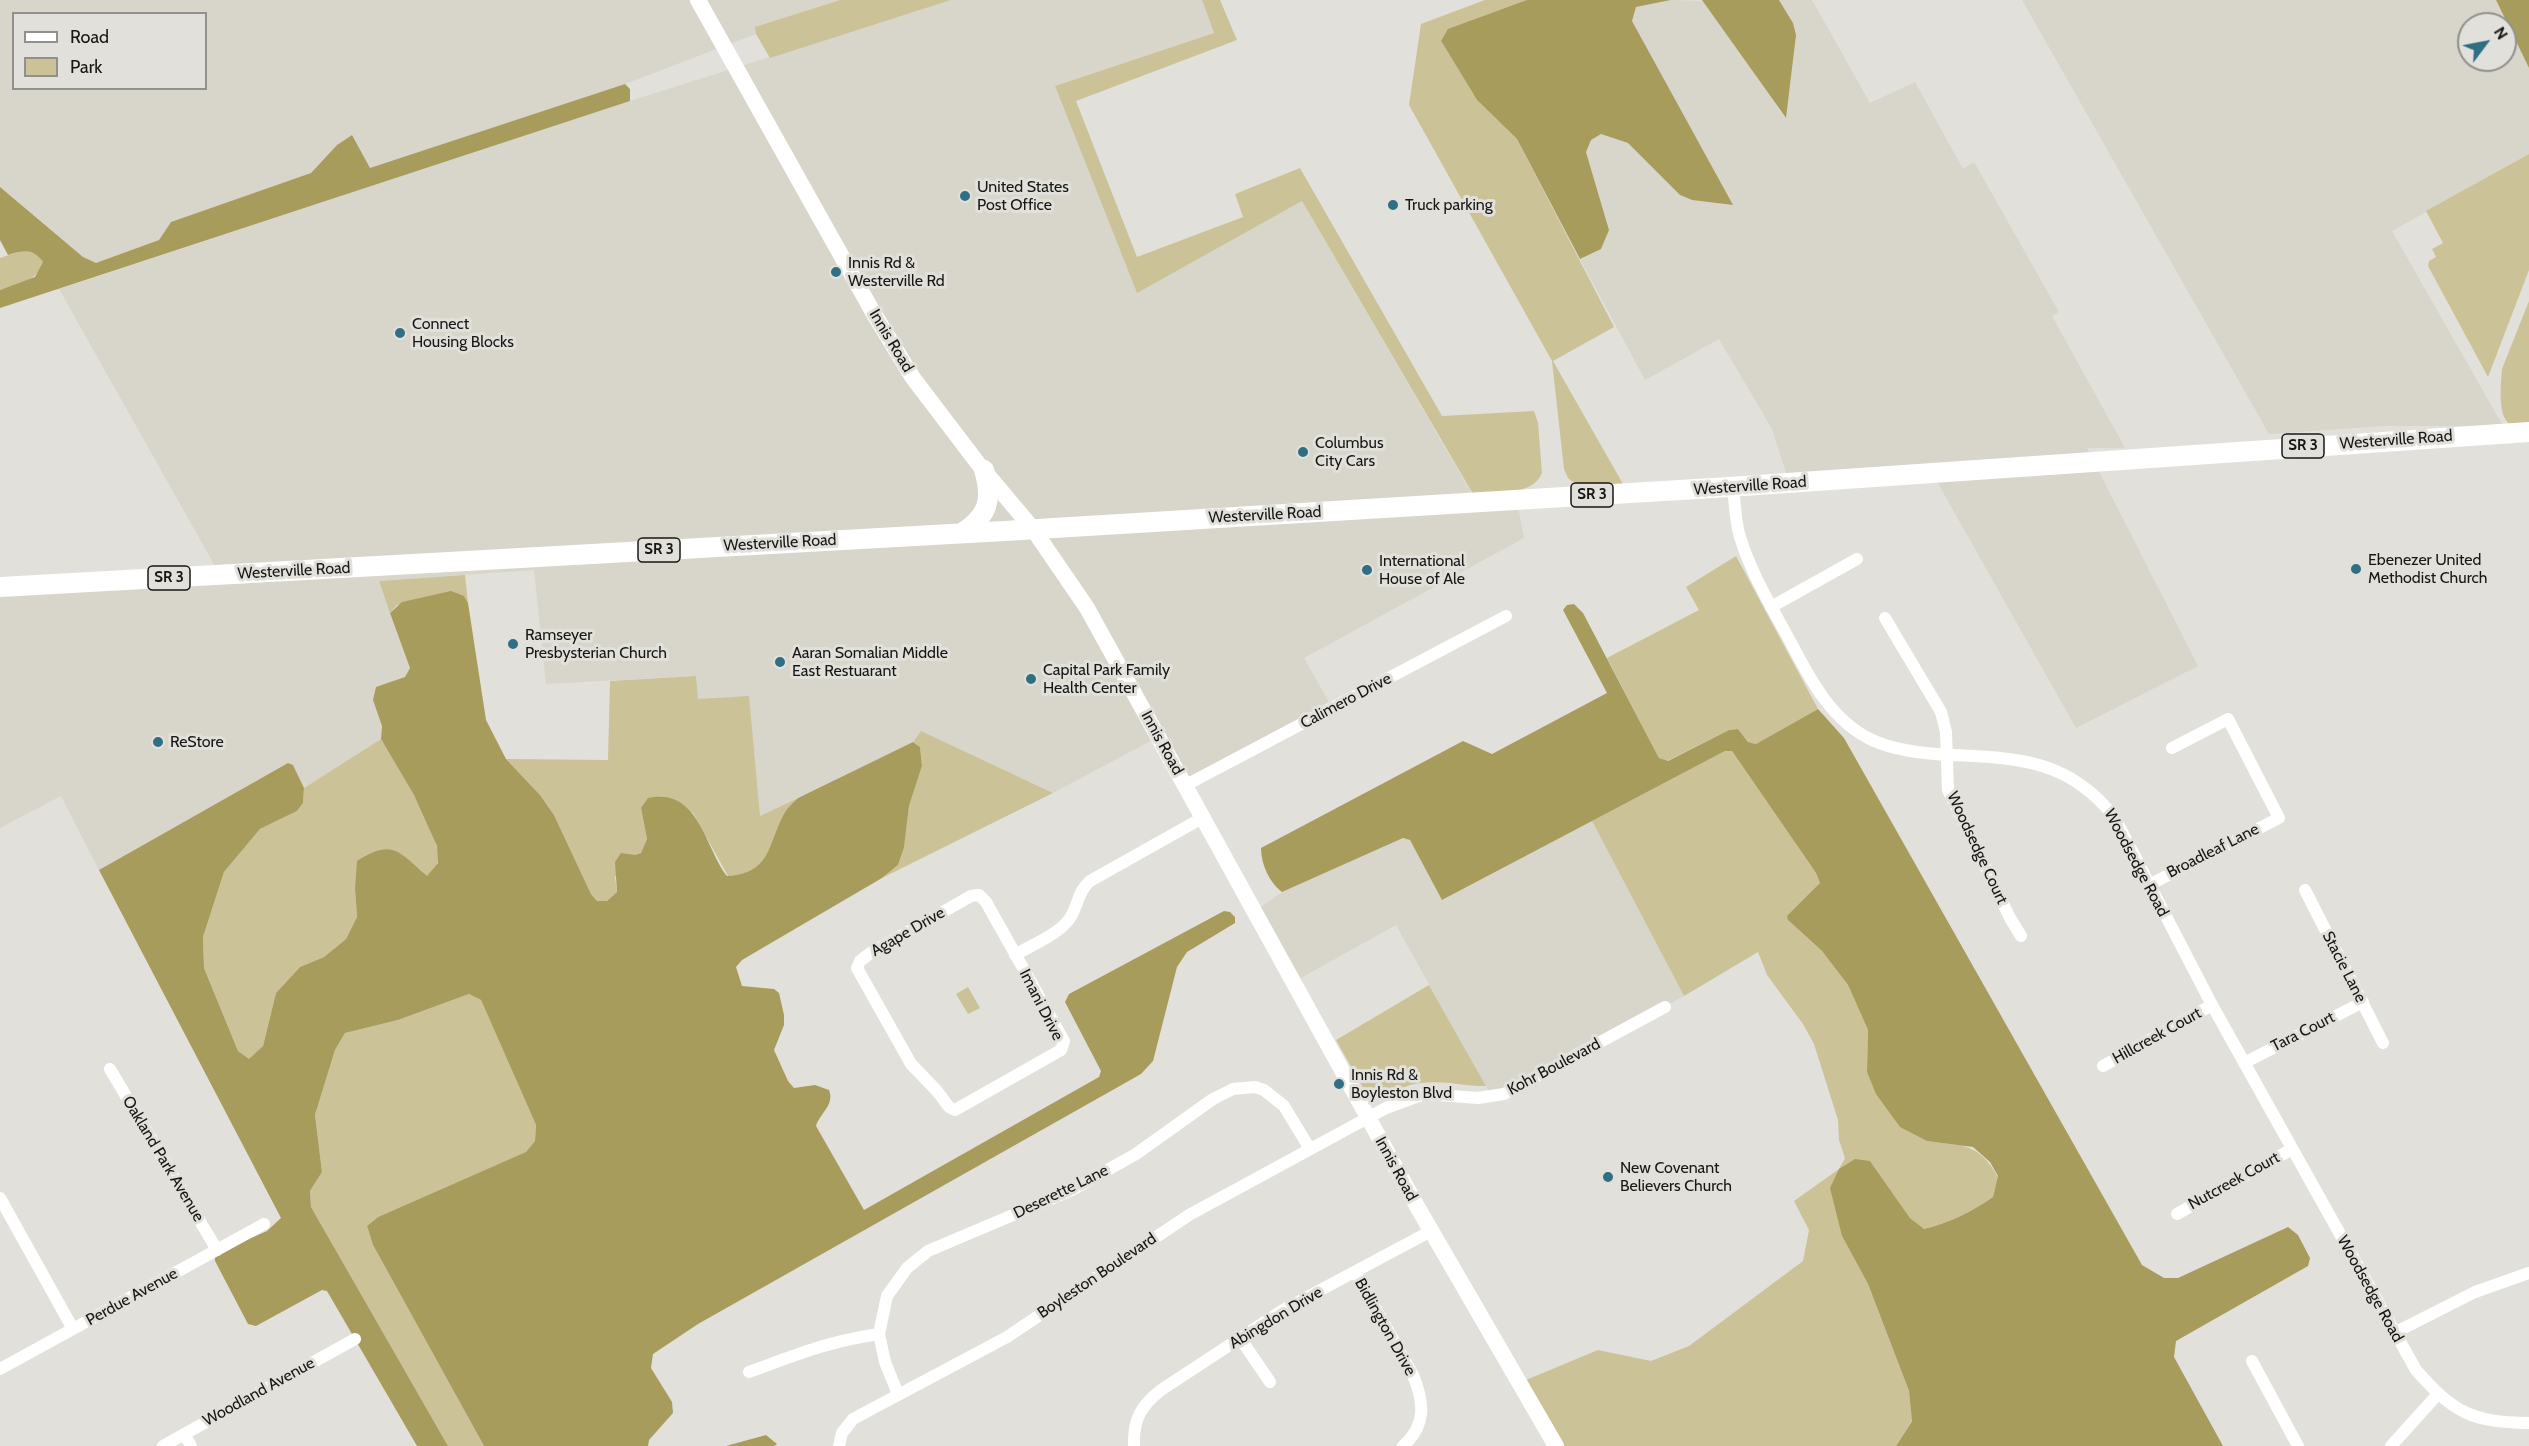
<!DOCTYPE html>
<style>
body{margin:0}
#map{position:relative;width:2529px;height:1446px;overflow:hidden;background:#e1e0db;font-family:Cabin,sans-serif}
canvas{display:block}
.legend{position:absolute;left:12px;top:12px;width:195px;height:78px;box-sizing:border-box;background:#e1e0db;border:2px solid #90908c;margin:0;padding:8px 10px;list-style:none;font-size:18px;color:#171715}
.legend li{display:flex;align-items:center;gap:12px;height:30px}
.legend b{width:30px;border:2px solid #90908c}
.north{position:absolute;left:2457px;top:12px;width:60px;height:60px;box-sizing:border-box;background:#e1e0db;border:2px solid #90908c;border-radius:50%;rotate:58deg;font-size:16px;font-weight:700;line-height:24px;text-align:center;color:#171715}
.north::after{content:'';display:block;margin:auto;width:21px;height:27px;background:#2f6e83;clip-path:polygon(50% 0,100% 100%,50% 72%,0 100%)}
</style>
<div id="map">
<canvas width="2529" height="1446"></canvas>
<ul class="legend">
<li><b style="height:8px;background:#fff"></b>Road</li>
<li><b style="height:16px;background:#cbc397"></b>Park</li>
</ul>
<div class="north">N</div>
</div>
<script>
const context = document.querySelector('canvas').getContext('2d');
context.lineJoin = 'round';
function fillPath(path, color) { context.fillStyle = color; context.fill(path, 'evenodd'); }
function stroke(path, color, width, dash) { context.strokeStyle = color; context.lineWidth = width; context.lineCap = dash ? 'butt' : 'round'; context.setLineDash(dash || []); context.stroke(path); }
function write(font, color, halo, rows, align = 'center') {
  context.font = font + ' Cabin,sans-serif'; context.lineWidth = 6; context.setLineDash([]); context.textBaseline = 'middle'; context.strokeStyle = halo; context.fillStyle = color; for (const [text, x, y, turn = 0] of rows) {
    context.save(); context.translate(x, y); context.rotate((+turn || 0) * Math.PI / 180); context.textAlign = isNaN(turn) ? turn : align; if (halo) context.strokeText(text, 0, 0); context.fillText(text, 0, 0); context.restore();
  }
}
fillPath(new Path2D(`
 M0,0H840L756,27V34L625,84L370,168L352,135L337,145L311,173L171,222L159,240L96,264L83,257L0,187ZM14,14H206V88H14Z
 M951,0H1202L1214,33L1055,86L1137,292L1302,201L1472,494L1515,490L1524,538L1304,658L1329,702L1181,782L1156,738L1053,793L921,732L913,742L760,816L697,699L696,676L546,684L534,570L379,581L410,668L405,677L373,700L382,726L381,739L304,788L293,765L288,763L99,870L61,796L0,828V587L220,575L59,289L630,101Z
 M1671,0L1704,1L1785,118L1793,23L1779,0H1812L1870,103L1915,82L1963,169L1974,162L2059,312L2052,316L2125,448H2087L2198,666L2076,728L1931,471L1789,482L1772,429L1719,339L1645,380L1580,259L1600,249L1609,230L1586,152L1591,140L1601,134L1628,143L1680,195L1692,200L1732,205L1632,21L1636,7Z
 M2022,0H2496L2529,68V154L2392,231L2503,426H2384L2269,434ZM2469,24H2505V60H2469Z
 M1592,821L1684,996L1513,1090L1492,1097L1396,925L1292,983L1254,912L1282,892L1403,838L1410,840L1443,900Z`), '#d8d6ca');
fillPath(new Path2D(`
 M840,0H951L770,58L756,34L755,27Z
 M1202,0H1220L1237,40L1076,101L1137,257L1243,217L1235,194L1300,168L1442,416L1534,411L1538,423L1542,473C1532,497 1494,492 1473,494L1302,201L1137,293L1055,86L1214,33Z
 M1485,0H1527L1441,41L1477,100L1517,139L1614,327L1553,361L1623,484L1578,486L1568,478L1564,469L1552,361L1409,105L1421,24Z
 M2529,154V270L2488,377L2428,266L2429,261L2436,257L2432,249L2443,243L2426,211Z
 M24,250L37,254L43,262C36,283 19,283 0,290V258Z
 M2529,301V424C2523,424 2515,426 2510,424C2497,417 2501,381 2502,369Z
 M1736,556L1818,709L1756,744L1748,742L1738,729L1729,730L1667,761L1659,758L1607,658L1699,610L1686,587Z
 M465,575L468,603L464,596L397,605L390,613L379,581Z
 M696,676L698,699L749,696L760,816L798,798C794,802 788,807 785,812C767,843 773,873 728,876L693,813L641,808L647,839L641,853L635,855L615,877L617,892L607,901H597L591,894L554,815L540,795L506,759L608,760L610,681Z
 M921,731L1053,793L882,878L898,865L904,848L909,806L922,766L920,747L913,742Z
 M381,739C395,763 443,836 438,861C437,866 431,872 427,876L355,889L357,917L346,939L324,957L300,967L276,993L263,1046L249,1060L238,1051L204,968L203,937L224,872L260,829L297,811L303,803L304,788Z
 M1725,751H1732L1816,873L1820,883L1788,920L1822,951L1848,985L1868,1030L1867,1072L1927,1141C1963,1146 1978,1142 1998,1177L1993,1197C1971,1212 1949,1223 1923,1229L1910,1218L1870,1161L1842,1236L1868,1284L1909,1391L1912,1420L1896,1446H1563L1526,1380L1598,1350L1651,1361L1689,1346L1803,1261L1809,1230L1794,1201L1839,1169L1845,1158L1839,1140L1838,1120L1814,1044L1803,1024L1767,975L1758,952L1684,996L1592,821Z
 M1429,985L1486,1086C1460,1086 1436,1078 1410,1085C1396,1089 1380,1105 1366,1093L1336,1040Z
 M968,987L980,1008L968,1014L956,994Z
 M469,994L481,1000L536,1125L535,1141L527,1152L378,1217L367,1226L373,1245L484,1446H448L311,1207L310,1191L322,1172L315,1115L335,1050L345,1033L398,1020Z`), '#cbc397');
fillPath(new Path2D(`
 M1527,0H1671L1636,7L1632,21L1733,205L1692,200L1680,195L1628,143L1601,134L1591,140L1586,152L1609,230L1601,249L1580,259L1517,139L1477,100L1441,41L1448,29Z
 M1702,0H1779L1793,23L1796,35L1786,118Z
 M2496,0H2529V68Z
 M625,84L630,89V101L0,308V290L35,277L43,262C33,248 23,250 8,255L0,240V187L83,257L96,263L159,240L171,222L311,173L337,145L352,135L370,168Z
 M451,591L464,596L468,603L486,720L506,759L540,795L554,815L591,894L597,901H607L617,892L615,862L621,853L635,855L641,853L647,839L641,808L648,798C699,787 705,848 727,876C773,873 767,843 785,812C788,807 794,802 798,798L913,742L920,747L922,766L909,806L904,848L898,865L882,878L742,960L736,967L742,986L774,989L779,993L784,1015V1025L774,1050L788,1081L794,1088L815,1085L829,1090C835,1105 820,1113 816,1126L864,1210L1099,1077L1101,1071L1065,1002L1069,994L1224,911L1230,912L1235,917V923L1187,952L1177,967L1153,1061L1141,1074L698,1324L653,1354L651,1368L672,1402L673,1413L649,1440L648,1446H484L373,1245L367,1226L378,1217L526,1152L535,1141L536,1125L481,1000L469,994L398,1020L345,1033L335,1050L315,1115L322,1172L310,1191L311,1207L448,1446H417L327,1291L322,1290L256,1326L248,1324L215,1261V1254L267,1231L281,1218L99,870L288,763L293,765L304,788L303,803L297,811L260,829L224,872L203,937L204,968L238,1051L249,1059L263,1046L276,993L300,967L324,957L346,939L357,917L355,889L357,861C393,838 399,852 427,876L438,863L437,846L414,795L381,739L382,726L373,700L376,687L405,677L410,668L390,613L402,602Z
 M1574,604L1583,613L1659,758L1668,761L1729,730L1738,729L1748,742L1756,744L1818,709L1844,738L2142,1265L2164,1278H2178L2288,1227L2298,1235L2310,1258L2308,1266L2176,1341L2174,1357L2223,1446H1896L1912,1421L1909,1391L1868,1284L1842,1236L1830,1188L1839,1169L1855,1159L1870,1161L1910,1218L1924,1229C1949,1223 1971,1212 1993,1197L1998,1176L1990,1162L1973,1147L1927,1141L1900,1127L1876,1094L1867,1072L1868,1030L1848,985L1822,951L1788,920L1787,916L1820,883L1816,873L1732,751H1725L1442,900L1410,840L1403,838L1282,892C1269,882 1261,864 1261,848L1463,741L1492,754L1607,693L1563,610L1567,605Z
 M766,1435L777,1444L774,1446H726Z`), '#a89c5c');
stroke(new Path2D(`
 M1733,487C1735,503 1735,522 1740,537C1751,573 1771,606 1789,639C1809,677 1830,720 1872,740C1896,751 1926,754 1952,755C2020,758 2070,760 2115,818L2212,1005L2416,1370C2454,1413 2471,1422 2529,1423
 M1771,607L1857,559
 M1885,618L1941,712L1946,732L1948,790L2010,918L2021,936
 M1186,785L1506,616
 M2149,885L2279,818L2228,719L2172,748
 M2305,890L2383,1043
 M979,895L986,902L1064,1041L1061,1050L955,1110L949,1107L937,1091L911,1064L857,968L860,961L869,954L971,896Z
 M1015,955C1030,946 1061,933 1070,918C1078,906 1078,891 1090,881L1204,817
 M2244,1063L2363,1002
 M2103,1066L2212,1005
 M110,1069L217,1250
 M0,1198L73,1329
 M2177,1214L2292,1149
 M1355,1272L1413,1375C1424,1402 1427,1425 1403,1446
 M2394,1333L2475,1292L2529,1273
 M1240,1338L1270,1382
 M2252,1361L2298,1446
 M0,1369L264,1224
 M749,1372C796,1355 829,1341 879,1334
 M898,1394L885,1362L879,1334L887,1296L907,1268L928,1251L1072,1190L1136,1154L1213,1099L1233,1089L1255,1087L1264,1090L1284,1106L1310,1149
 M184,1434L191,1446
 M163,1446L355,1339
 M839,1446L842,1433L853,1419L1007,1337L1189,1215L1386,1108L1424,1094L1478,1098L1504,1094L1665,1007
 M1134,1446C1133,1419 1141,1406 1161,1390L1283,1310L1431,1231
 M2391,1446L2437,1395`), '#fff', 12);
stroke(new Path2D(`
 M698,0L874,314L913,378L980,466L1033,529L1087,608L1418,1208L1556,1446`), '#fff', 16);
stroke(new Path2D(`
 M962,533C988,516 993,500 984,470
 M0,587C576,557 1153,523 1729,487C1996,471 2262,448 2529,432`), '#fff', 20);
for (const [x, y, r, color] of [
 [965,196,6,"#2f6e83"],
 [1393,205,6,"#2f6e83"],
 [836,272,6,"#2f6e83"],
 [400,333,6,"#2f6e83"],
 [1303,452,6,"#2f6e83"],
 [2356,569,6,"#2f6e83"],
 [1367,570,6,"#2f6e83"],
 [513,644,6,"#2f6e83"],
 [780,662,6,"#2f6e83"],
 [1031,679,6,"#2f6e83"],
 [158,742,6,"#2f6e83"],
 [1339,1084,6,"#2f6e83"],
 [1608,1177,6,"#2f6e83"]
]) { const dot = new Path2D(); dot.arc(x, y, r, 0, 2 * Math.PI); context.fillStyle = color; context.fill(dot); stroke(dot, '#e1e0db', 2); }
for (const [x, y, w] of [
 [2303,446,42],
 [1592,495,42],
 [659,550,42],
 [169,578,42]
]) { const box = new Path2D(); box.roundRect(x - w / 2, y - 12, w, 24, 4.5); context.fillStyle = '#e1e0db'; context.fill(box); stroke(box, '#171715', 1.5); }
write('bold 15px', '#171715', null, [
 ["SR 3",2303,446],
 ["SR 3",1592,495],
 ["SR 3",659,550],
 ["SR 3",169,578]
]);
write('16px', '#171715', '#e1e0db', [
 ["United States",977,187],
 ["Post Office",977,205],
 ["Truck parking",1405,205],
 ["Innis Rd &",848,263],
 ["Westerville Rd",848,281],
 ["Connect",412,324],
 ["Housing Blocks",412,342],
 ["Columbus",1315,443],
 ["City Cars",1315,461],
 ["Ebenezer United",2368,560],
 ["Methodist Church",2368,578],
 ["International",1379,561],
 ["House of Ale",1379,579],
 ["Ramseyer",525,635],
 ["Presbysterian Church",525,653],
 ["Aaran Somalian Middle",792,653],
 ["East Restuarant",792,671],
 ["Capital Park Family",1043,670],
 ["Health Center",1043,688],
 ["ReStore",170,742],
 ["Innis Rd &",1351,1075],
 ["Boyleston Blvd",1351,1093],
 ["New Covenant",1620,1168],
 ["Believers Church",1620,1186]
], 'left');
write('16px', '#171715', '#e1e0db', [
 ["Innis Road",891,341,59],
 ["Westerville Road",2396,440,-4],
 ["Westerville Road",1750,486,-4],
 ["Westerville Road",1265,515,-3],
 ["Westerville Road",780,543,-3],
 ["Westerville Road",294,571,-3],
 ["Calimero Drive",1346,701,-28],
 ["Innis Road",1162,743,61],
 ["Woodsedge Court",1977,848,65],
 ["Broadleaf Lane",2213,851,-27],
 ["Woodsedge Road",2136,863,62],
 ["Agape Drive",908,932,-30],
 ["Stacie Lane",2344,967,63],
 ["Imani Drive",1041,1005,63],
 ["Tara Court",2303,1032,-27],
 ["Hillcreek Court",2157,1036,-29],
 ["Kohr Boulevard",1554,1067,-28],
 ["Oakland Park Avenue",163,1159,59],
 ["Innis Road",1396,1169,61],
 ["Nutcreek Court",2234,1181,-29],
 ["Deserette Lane",1061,1192,-26],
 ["Boyleston Boulevard",1097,1276,-34],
 ["Woodsedge Road",2370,1289,61],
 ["Perdue Avenue",132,1297,-29],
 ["Abingdon Drive",1276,1318,-31],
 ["Bidlington Drive",1385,1327,61],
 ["Woodland Avenue",259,1392,-29]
]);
</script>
